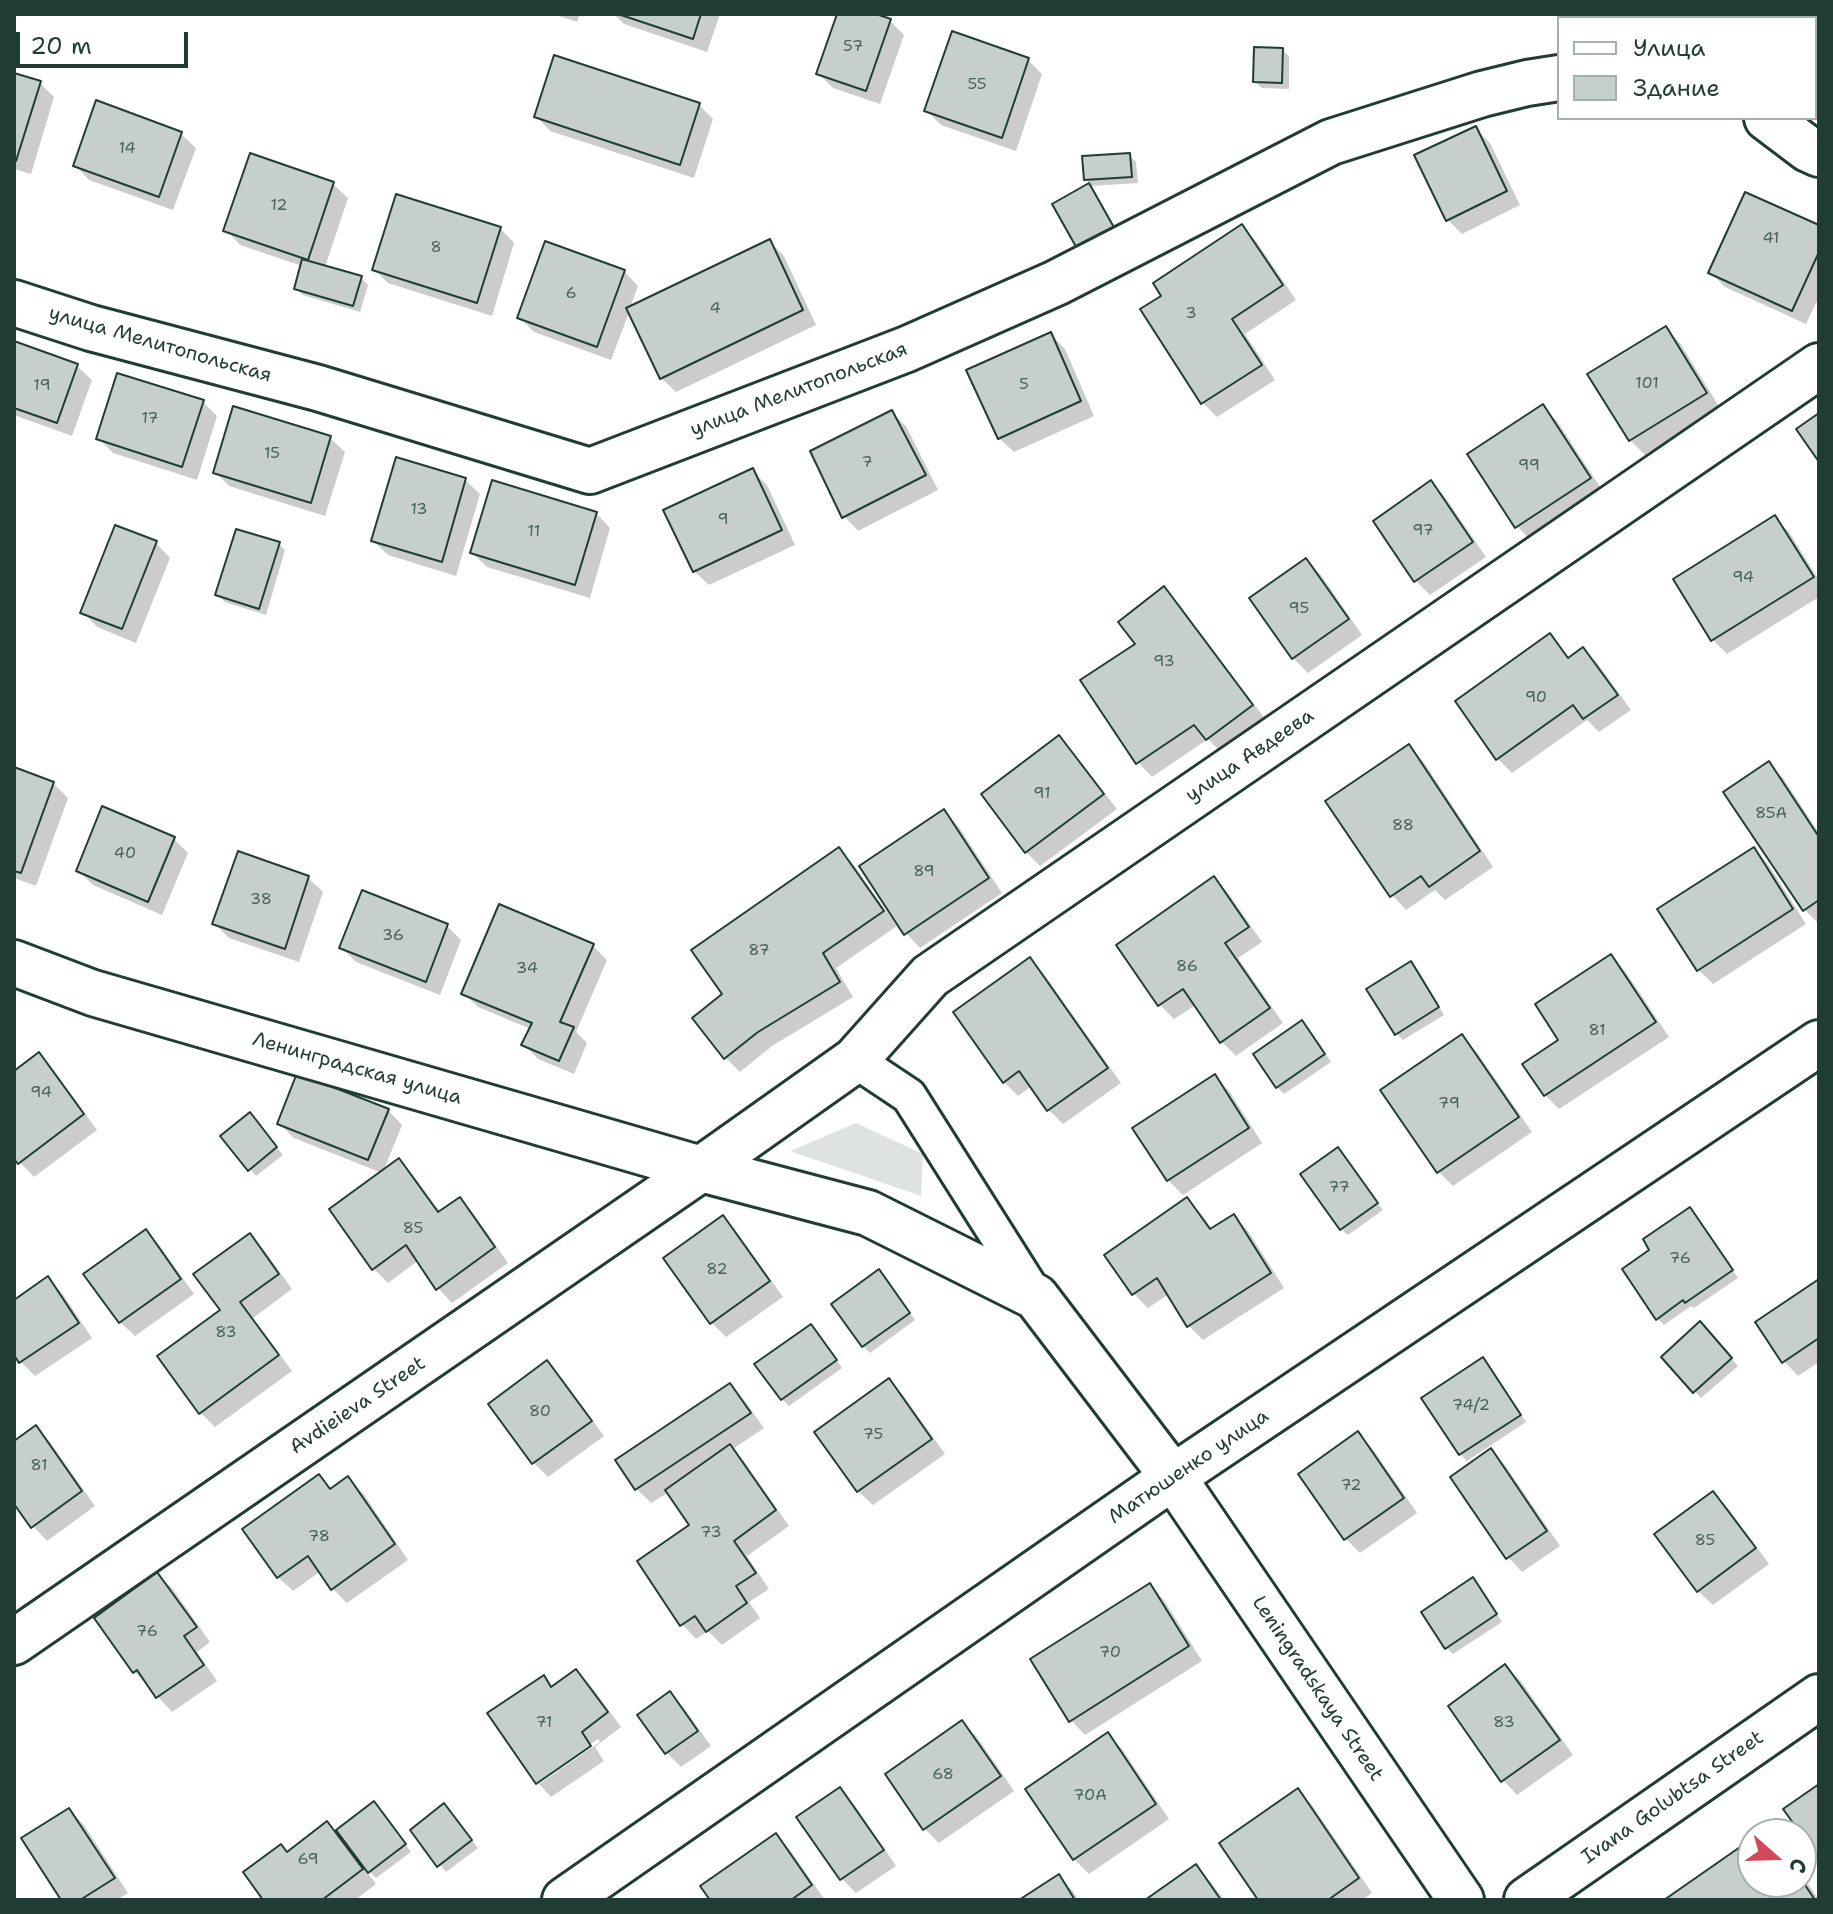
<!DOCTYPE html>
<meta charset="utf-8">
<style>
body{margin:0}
#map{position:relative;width:1833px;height:1914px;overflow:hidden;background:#fff;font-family:"Shantell Sans",sans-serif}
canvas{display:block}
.frame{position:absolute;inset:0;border:16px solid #1f3d34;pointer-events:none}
.legend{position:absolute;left:1557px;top:16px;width:260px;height:104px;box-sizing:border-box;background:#fff;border:2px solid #a5b1ae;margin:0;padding:10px 14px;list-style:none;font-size:24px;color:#1f3d34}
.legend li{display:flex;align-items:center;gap:16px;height:40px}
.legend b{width:40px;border:2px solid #a5b1ae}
.north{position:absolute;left:1737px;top:1818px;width:80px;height:80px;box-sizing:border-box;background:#fff;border:2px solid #a5b1ae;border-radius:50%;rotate:110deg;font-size:22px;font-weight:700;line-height:32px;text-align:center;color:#1f3d34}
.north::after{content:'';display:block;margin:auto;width:28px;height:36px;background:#d1495b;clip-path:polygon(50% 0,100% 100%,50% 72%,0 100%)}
.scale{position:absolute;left:16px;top:32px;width:172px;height:36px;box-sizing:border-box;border:4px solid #1f3d34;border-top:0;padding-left:10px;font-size:24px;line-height:28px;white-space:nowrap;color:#1f3d34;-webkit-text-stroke:6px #fff;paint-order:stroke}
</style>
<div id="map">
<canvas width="1833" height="1914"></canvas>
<div class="frame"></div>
<ul class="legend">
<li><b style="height:10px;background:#fff"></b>Улица</li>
<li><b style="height:22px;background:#c7cfcc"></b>Здание</li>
</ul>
<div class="north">С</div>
<div class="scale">20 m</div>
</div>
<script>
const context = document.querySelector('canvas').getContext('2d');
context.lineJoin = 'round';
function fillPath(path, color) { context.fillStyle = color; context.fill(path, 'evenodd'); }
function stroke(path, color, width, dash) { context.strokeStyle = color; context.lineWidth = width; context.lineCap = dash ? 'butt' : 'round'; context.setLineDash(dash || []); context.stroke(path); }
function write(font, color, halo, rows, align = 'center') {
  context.font = font + ' "Shantell Sans",sans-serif'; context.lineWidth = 6; context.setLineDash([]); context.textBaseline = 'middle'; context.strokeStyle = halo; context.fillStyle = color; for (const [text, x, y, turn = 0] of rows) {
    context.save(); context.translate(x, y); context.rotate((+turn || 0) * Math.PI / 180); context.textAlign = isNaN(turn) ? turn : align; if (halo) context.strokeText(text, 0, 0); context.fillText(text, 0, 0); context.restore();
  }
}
fillPath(new Path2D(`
 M856,1123L923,1154L921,1196L790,1151Z`), '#dee3e2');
fillPath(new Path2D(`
 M553,14H580L577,22Z
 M614,14H720L707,52L624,24Z
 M839,14H870L890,21L904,35L880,104L833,88L818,73Z
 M1712,14H1780L1776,18H1716Z
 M1282,50L1289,56V89L1262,88L1255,82Z
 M1028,60L1042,74L1016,151L941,125L927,111Z
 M14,75L40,83L54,97L31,174L14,169Z
 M699,105L713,119L694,178L550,131L536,116Z
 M1475,128L1490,143L1520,205L1462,234L1448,220Z
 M181,134L196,148L173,210L89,180L75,165Z
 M1129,155L1136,162L1138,183L1090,186L1095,192L1121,238L1054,205L1091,184L1086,179Z
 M333,184L348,198L325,267L361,278L368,285L360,312L303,295L296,288L302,266L240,245L226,230Z
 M1242,227L1256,241L1296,300L1245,334L1275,380L1217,417L1203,403L1164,297Z
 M1819,227V297L1806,324L1725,287L1711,273Z
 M500,228L514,243L492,316L388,283L374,269Z
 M770,242L784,256L816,325L676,392L661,378L630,310L611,360L534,332L520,318L624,271L638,286L630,308Z
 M1665,328L1680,343L1720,408L1645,455L1630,440L1590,375Z
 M1050,334L1065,349L1094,416L1014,452L999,438Z
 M14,343L77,366L92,380L72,436L14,415Z
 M202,401L217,416L197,480L113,453L98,438Z
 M1542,407L1557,421L1604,493L1531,541L1517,526Z
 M891,412L906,426L938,490L858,531L844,516Z
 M330,438L345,452L325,516L229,486L215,472Z
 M752,471L767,485L795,545L709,585L694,571Z
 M465,480L480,494L456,576L388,555L373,541Z
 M1431,483L1445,497L1486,557L1430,595L1416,581L1375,521Z
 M596,513L610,528L590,598L487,567L472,553Z
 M1775,518L1789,532L1819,580V597L1727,654L1713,640Z
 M156,543L170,558L136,643L97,627L83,612Z
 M279,544L285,550L266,615L225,602L218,595Z
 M1306,560L1321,575L1362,635L1308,673L1293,658L1252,598Z
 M1164,589L1178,603L1266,720L1222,753L1208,739L1152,777L1138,762V645Z
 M1550,636L1570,659L1583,649L1598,664L1631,710L1599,732L1587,720L1512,773L1498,759L1458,702Z
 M1059,738L1073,752L1117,809L1040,866L1026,852Z
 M1409,747L1423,761L1493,867L1445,900L1435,890L1406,910L1392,895Z
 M1769,764L1783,778L1819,833V924L1804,909Z
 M14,769L53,783L68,798L36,886L14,878Z
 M944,812L958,826L1002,893L920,948L906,933Z
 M174,839L188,853L162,915L93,885L78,870Z
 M1754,849L1768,864L1806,924L1713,984L1698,969Z
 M839,850L853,864L897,926L836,968L853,997L772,1046L740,1072L726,1058L695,1019L725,995Z
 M308,878L323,892L299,962L229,938L215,924Z
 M1214,879L1228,893L1262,942L1238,958L1283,1023L1236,1056L1222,1042L1196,1005L1174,1019L1160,1005L1119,945Z
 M447,926L461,940L440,995L356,962L341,947Z
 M593,946L607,960L576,1032L587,1043L574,1074L538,1059L524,1045L531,1029L478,1007L463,993Z
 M1610,956L1625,971L1669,1037L1559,1109L1545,1095L1561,1040Z
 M1030,960L1044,974L1121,1083L1063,1124L1049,1110L1032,1086L1018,1096L1004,1082Z
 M1411,964L1418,970L1444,1015L1403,1040L1396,1033Z
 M1302,1023L1309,1029L1331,1062L1284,1094L1277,1087Z
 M1461,1037L1476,1051L1532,1132L1453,1186L1439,1172L1383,1091Z
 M39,1055L53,1069L97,1130L34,1177L14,1156V1074Z
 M1214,1077L1229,1091L1262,1143L1183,1195L1168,1180Z
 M388,1110L402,1125L383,1172L399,1161L413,1175L441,1213L460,1199L474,1214L508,1263L452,1303L438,1288L419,1260L388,1283L373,1268L382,1173L294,1138L279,1123Z
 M256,1122L283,1155L256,1176L223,1137Z
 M1338,1150L1383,1210L1348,1235L1341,1229Z
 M1187,1200L1201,1214L1213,1230L1234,1216L1248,1231L1284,1288L1203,1340L1188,1325L1169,1294L1148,1308L1134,1294L1107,1256Z
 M1696,1217L1738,1278L1694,1308L1691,1306L1664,1325L1657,1318Z
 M723,1218L737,1232L783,1297L726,1337L712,1323Z
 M146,1232L160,1246L194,1294L135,1336L120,1322L86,1275Z
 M250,1236L264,1250L292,1289L253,1318L292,1371L215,1427L201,1413L160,1356L223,1311Z
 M879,1272L915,1320L870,1353L863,1346Z
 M47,1279L62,1293L92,1338L35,1376L21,1362L14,1352V1302Z
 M1819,1281V1362L1798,1376L1784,1361Z
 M1707,1331L1738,1366L1701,1398L1663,1357Z
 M817,1333L842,1368L789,1406L782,1399Z
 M1483,1359L1490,1366L1526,1422L1467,1461L1460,1454Z
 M547,1362L561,1377L604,1436L548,1477L534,1463L491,1404Z
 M889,1381L903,1395L945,1454L873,1505L858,1491Z
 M730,1385L744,1400L764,1428L733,1449L744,1461L789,1526L747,1556L769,1589L749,1602L760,1618L722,1645L708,1631L696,1639L682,1624L691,1525L669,1492L651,1503L637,1489L618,1461Z
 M36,1428L50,1442L95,1506L47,1541L33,1526L14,1500V1443Z
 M1357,1434L1372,1448L1417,1513L1360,1553L1346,1539L1301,1475Z
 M1490,1451L1505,1465L1560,1546L1522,1572L1508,1557Z
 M319,1476L332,1489L348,1478L363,1493L408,1560L347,1603L333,1589L321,1571L293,1591L278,1577Z
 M1713,1493L1728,1508L1769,1564L1713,1605L1698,1591Z
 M157,1574L172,1588L210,1642L197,1652L217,1681L172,1712L134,1671Z
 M1473,1580L1479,1586L1502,1622L1453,1654L1446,1647Z
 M1150,1586L1164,1600L1202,1661L1085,1735L1071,1720Z
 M1505,1666L1520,1680L1573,1755L1517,1795L1503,1780Z
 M576,1672L591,1686L621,1727L595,1747L604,1761L551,1797L539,1784L600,1742L598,1739L537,1780L543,1678L554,1688Z
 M669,1694L684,1708L711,1746L681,1767L667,1753Z
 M962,1723L977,1737L1014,1791L939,1843L925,1829L888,1774Z
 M1108,1735L1122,1749L1169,1819L1089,1874L1074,1859Z
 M839,1790L854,1804L896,1866L856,1893L842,1879L799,1818Z
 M1298,1791L1312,1805L1372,1893L1362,1900H1261Z
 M374,1804L411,1852L376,1878L369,1871L367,1872L376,1884L355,1900H266L288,1854L327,1824L336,1833Z
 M69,1810L84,1825L128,1893L117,1900H63Z
 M451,1813L478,1848L446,1872L413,1830Z
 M776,1836L790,1850L825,1900H712Z
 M1753,1840V1882H1801V1873L1819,1900H1667Z
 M1196,1867L1210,1881L1224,1900H1148Z
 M1058,1877L1073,1891L1078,1900H1026Z`), '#0003');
const building = new Path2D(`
 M618,14H701L693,39Z
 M837,14H876L891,19L866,91L816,74Z
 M1709,14H1751L1747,18H1713Z
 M952,31L1029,58L1002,138L924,111Z
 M1254,47L1283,48L1282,83L1253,82Z
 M554,55L700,103L680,165L534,117Z
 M14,73L41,81L16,161H14Z
 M96,100L182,132L159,197L73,166Z
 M1476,126L1507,191L1446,221L1414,155Z
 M250,153L334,182L308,260L223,231Z
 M1130,153L1132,177L1084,180L1082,156Z
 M1089,183L1116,231L1079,252L1052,204Z
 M1745,192L1819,225V252L1792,311L1708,273Z
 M396,194L501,227L477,303L372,270Z
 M1242,224L1283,285L1232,319L1262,365L1201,404L1140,309L1161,296L1153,283Z
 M770,239L803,310L660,379L626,308Z
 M545,241L625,270L597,347L517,318Z
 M302,259L362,276L353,306L294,289Z
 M1666,326L1707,393L1629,441L1587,374Z
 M1051,332L1081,401L998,439L966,370Z
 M14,341L78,364L57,423L14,408Z
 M117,373L204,400L182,467L96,439Z
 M1543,404L1591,478L1515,528L1467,454Z
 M233,406L331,436L311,503L213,473Z
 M892,410L926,475L842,518L810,451Z
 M1819,413V462L1796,429Z
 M396,457L466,478L442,562L371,541Z
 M753,468L782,530L693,572L663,510Z
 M492,480L597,512L575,585L470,553Z
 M1431,480L1473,542L1414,582L1373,521Z
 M1775,515L1814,577L1711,641L1673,579Z
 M115,525L157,541L122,629L80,613Z
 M236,529L280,542L259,609L215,595Z
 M1306,558L1349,619L1292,659L1249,598Z
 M1164,586L1253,705L1206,740L1194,725L1136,764L1080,680L1135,644L1118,622Z
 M1550,633L1568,658L1583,647L1618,695L1583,719L1573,705L1496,760L1455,701Z
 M1059,735L1104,794L1025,853L981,794Z
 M1409,744L1480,851L1429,887L1421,876L1390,897L1325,801Z
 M1769,761L1819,837V900L1803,911L1723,792Z
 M14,767L54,782L21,873L14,871Z
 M102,806L175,837L148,902L76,871Z
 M944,809L989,878L904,935L859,866Z
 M839,847L884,911L823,953L840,982L758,1032L724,1059L692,1018L722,994L691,950Z
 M1754,847L1793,909L1697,971L1657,909Z
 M238,851L309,876L285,949L212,924Z
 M1214,876L1249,927L1225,943L1270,1008L1220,1043L1183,989L1158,1006L1116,945Z
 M362,890L448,924L426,982L339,948Z
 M499,904L594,944L560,1022L574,1027L559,1061L521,1045L532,1023L461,994Z
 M1611,954L1656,1022L1544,1096L1522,1064L1558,1040L1535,1004Z
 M1030,957L1108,1068L1047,1111L1019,1071L1003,1083L953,1012Z
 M1411,961L1439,1007L1395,1035L1366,989Z
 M1302,1020L1325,1054L1276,1088L1253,1054Z
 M1462,1034L1519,1117L1437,1173L1380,1090Z
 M39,1052L84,1114L18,1164L14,1159V1071Z
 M297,1073L389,1109L368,1160L277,1124Z
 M1215,1074L1249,1128L1167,1181L1132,1128Z
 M250,1112L277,1147L248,1171L220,1136Z
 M1338,1147L1378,1203L1340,1230L1300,1174Z
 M399,1158L438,1212L460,1197L495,1247L436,1290L406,1245L372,1270L329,1209Z
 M1187,1197L1210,1229L1234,1214L1271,1273L1187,1327L1157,1278L1132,1295L1104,1255Z
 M1690,1207L1733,1270L1685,1303L1683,1300L1656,1320L1622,1269L1649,1250L1643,1239Z
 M723,1215L770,1281L710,1324L663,1258Z
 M146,1229L181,1279L119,1323L83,1274Z
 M250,1233L279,1274L240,1302L279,1355L199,1414L157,1356L220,1310L193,1274Z
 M879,1269L910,1313L862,1347L831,1304Z
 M48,1276L79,1323L19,1363L14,1355V1300Z
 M1819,1279V1338L1782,1363L1755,1322Z
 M1700,1321L1732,1358L1693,1393L1661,1357Z
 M811,1324L837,1360L781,1400L754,1364Z
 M1483,1357L1521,1415L1459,1455L1421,1398Z
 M547,1360L592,1421L532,1464L488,1404Z
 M889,1378L932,1439L857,1492L814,1432Z
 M730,1383L751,1413L635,1490L615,1460Z
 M36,1425L82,1491L31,1528L14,1504V1441Z
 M1358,1431L1404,1498L1344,1540L1298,1474Z
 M730,1444L776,1510L734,1541L756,1573L736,1586L747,1603L706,1632L695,1616L680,1626L637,1561L689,1525L665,1490Z
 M1491,1448L1547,1531L1506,1559L1450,1477Z
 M319,1474L330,1489L348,1476L395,1544L331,1590L308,1556L277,1578L242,1529Z
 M1713,1491L1756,1548L1697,1592L1654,1534Z
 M157,1572L197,1627L184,1636L204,1665L156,1698L137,1670L133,1673L94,1618Z
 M1473,1577L1497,1614L1445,1649L1421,1612Z
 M1150,1583L1189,1646L1069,1722L1030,1659Z
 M1505,1664L1560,1740L1501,1782L1448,1706Z
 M576,1669L608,1712L582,1732L591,1746L536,1784L487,1713L544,1675L551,1687Z
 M670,1691L698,1731L665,1754L637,1715Z
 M962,1720L1001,1776L923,1830L885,1774Z
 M1108,1732L1156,1804L1073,1860L1025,1789Z
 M1819,1784V1859L1783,1809Z
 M840,1787L884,1850L840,1880L796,1817Z
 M1298,1788L1359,1878L1328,1900H1258L1219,1843Z
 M374,1801L406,1844L368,1873L336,1830Z
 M444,1803L472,1840L437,1867L410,1830Z
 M69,1808L115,1878L80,1900H61L21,1838Z
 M327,1821L363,1869L322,1900H263L243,1872L281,1844L287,1852Z
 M776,1833L812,1885L791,1900H710L700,1886Z
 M1753,1838V1882H1801V1879L1815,1900H1664Z
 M1196,1864L1221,1900H1145Z
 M1059,1874L1075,1900H1023L1022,1898Z`);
fillPath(building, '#c7cfcc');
stroke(building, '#1f3d34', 2);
const lane = new Path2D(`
 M855,1060L909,1096L1036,1297`);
const street = new Path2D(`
 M1609,14L1616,18
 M1767,118L1808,149L1819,154
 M14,303L91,328L318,388L590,471L907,349L1056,283L1331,142L1482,94L1527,83L1559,78
 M14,963L93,993L701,1169L868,1213L1036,1297L1173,1477L1461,1900
 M14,1642L701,1169L855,1060L930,976L1819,366
 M565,1900L1173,1477L1819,1043
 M1527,1900L1819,1697`);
stroke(lane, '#1f3d34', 40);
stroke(street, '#1f3d34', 50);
stroke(lane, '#fff', 34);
stroke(street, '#fff', 44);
write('16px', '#49625a', null, [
 ["57",853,47],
 ["55",977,85],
 ["14",127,149],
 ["12",279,206],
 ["41",1771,239],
 ["8",436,248],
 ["6",571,294],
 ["4",715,309],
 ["3",1191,314],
 ["101",1647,384],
 ["5",1024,385],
 ["19",42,386],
 ["17",150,419],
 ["15",272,454],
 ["7",867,463],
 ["99",1529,466],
 ["13",419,510],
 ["9",723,520],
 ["97",1423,531],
 ["11",534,532],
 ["94",1743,578],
 ["95",1299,609],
 ["93",1164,662],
 ["90",1536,698],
 ["91",1042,794],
 ["85А",1771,814],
 ["88",1403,826],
 ["40",125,854],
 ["89",924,872],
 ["38",261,900],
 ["36",393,936],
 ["87",759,951],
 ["86",1187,967],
 ["34",527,969],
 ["81",1597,1031],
 ["94",41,1093],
 ["79",1449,1104],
 ["77",1339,1188],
 ["85",413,1229],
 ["76",1680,1259],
 ["82",717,1270],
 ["83",226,1333],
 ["74/2",1471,1406],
 ["80",540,1412],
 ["75",873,1435],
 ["81",39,1466],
 ["72",1351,1486],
 ["73",711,1533],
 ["78",319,1537],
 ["85",1705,1541],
 ["76",147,1632],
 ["70",1110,1653],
 ["71",544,1723],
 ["83",1504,1723],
 ["68",943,1775],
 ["70А",1090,1796],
 ["69",308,1860]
]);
write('20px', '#1f3d34', '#fff', [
 ["улица Мелитопольская",160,345,16],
 ["улица Мелитопольская",799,390,-21],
 ["улица Авдеева",1250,756,-34],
 ["Ленинградская улица",357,1069,16],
 ["Avdieieva Street",358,1406,-34],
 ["Матюшенко улица",1189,1467,-34],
 ["Leningradskaya Street",1317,1689,56],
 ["Ivana Golubtsa Street",1673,1798,-35]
]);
</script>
